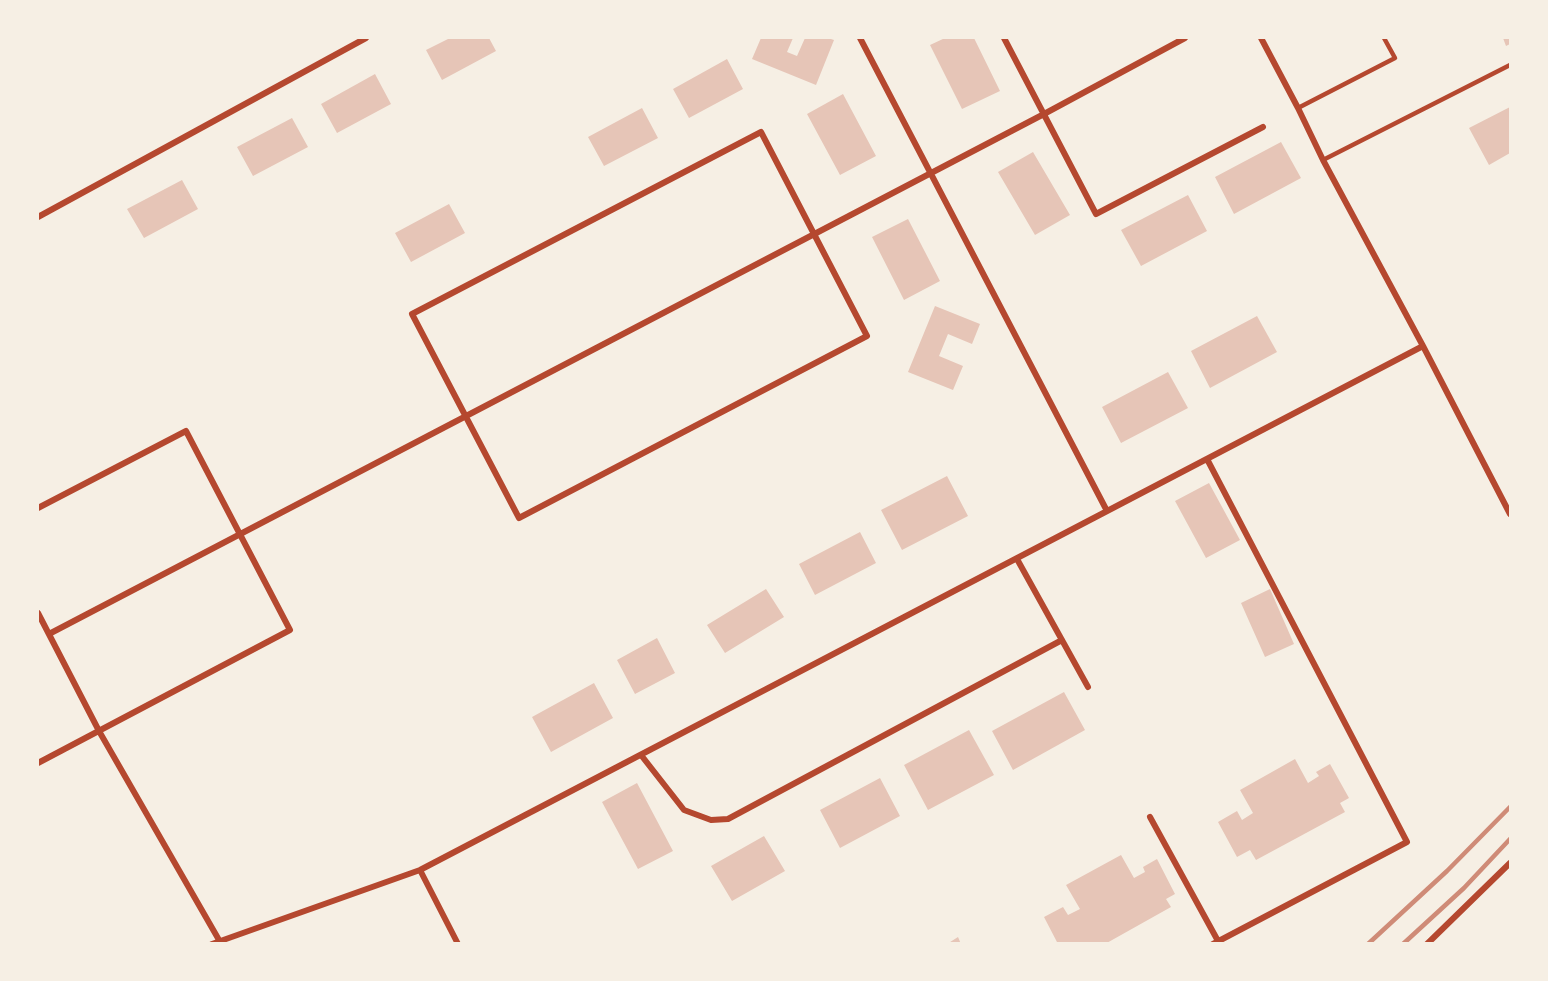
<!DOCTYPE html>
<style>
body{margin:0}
#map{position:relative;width:1548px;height:981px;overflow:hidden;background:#f6efe4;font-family:"Golos Text",sans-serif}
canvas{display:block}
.frame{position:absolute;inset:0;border:39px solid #f6efe4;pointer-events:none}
</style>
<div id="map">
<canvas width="1548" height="981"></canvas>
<div class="frame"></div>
</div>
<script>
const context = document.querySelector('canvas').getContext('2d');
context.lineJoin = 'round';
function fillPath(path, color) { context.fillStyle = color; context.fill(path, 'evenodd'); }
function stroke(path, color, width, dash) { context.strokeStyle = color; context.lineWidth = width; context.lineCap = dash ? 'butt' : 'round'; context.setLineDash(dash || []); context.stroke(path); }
fillPath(new Path2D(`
 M450,38H489L496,51L442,80L426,50Z
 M761,38H793L787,52L797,56L805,38H828L834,40L816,85L752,59Z
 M945,38H974L1000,91L962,109L930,45Z
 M1503,38H1510V44L1506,46Z
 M727,59L743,89L689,118L673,89Z
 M375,74L391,104L337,133L321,104Z
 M843,94L876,156L840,175L807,114Z
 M1510,107V153L1489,165L1469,128Z
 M642,108L658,138L604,166L588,137Z
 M292,118L308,147L253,176L237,147Z
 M1281,142L1301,178L1234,214L1215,177Z
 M1033,152L1070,215L1035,235L998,172Z
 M182,180L198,209L144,238L127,209Z
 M1188,195L1207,231L1141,266L1121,230Z
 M449,204L465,233L411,262L395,233Z
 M908,219L940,281L904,300L872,237Z
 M935,306L980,324L972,344L948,334L939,356L963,366L953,390L908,372Z
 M1257,316L1277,352L1210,388L1191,351Z
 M1168,372L1188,408L1121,443L1102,407Z
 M947,476L968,516L902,550L881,510Z
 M1209,483L1240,540L1206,558L1175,501Z
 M860,532L876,563L815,595L799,564Z
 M766,589L784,617L725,653L707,625Z
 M1270,589L1294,644L1265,657L1241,603Z
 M657,638L675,673L635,694L617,660Z
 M594,683L613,718L551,752L532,717Z
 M1064,692L1085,730L1013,770L992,731Z
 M969,730L994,775L928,810L904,765Z
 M1295,759L1308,783L1319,776L1316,772L1330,764L1349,798L1340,803L1345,812L1256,860L1250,850L1237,857L1218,822L1237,811L1242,820L1253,813L1240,790Z
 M880,778L900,816L840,848L820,810Z
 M637,783L673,851L638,869L602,802Z
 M764,836L785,871L732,901L711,866Z
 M1121,855L1134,878L1145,872L1143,867L1157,859L1175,894L1166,899L1171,907L1105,944H1058L1044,917L1063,907L1068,915L1080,909L1066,885Z
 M958,937L961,944H947Z`), '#e6c5b7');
stroke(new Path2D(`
 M1298,108L1395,58L1384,38
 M1323,160L1510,65`), '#b5482f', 4.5);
stroke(new Path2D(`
 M860,38L1107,511
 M1004,38L1096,214L1263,127
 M1261,38L1298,108L1323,160L1423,346L1510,514
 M761,132L867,336L519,518L412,314Z
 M38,217L366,38
 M1207,459L1407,842L1213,944
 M38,508L186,431L290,630L38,763
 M1017,559L1088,687
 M38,613L99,731L219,940
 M49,634L1044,114L1185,38
 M641,755L684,810L711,820L728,819L1062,640
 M1150,817L1218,941
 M420,870L458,944
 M212,944L420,870L1423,346
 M1427,944L1510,863`), '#b5482f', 6);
stroke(new Path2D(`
 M1368,944L1447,871L1510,807
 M1403,944L1464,888L1510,839`), '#cf8b77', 4.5);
</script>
